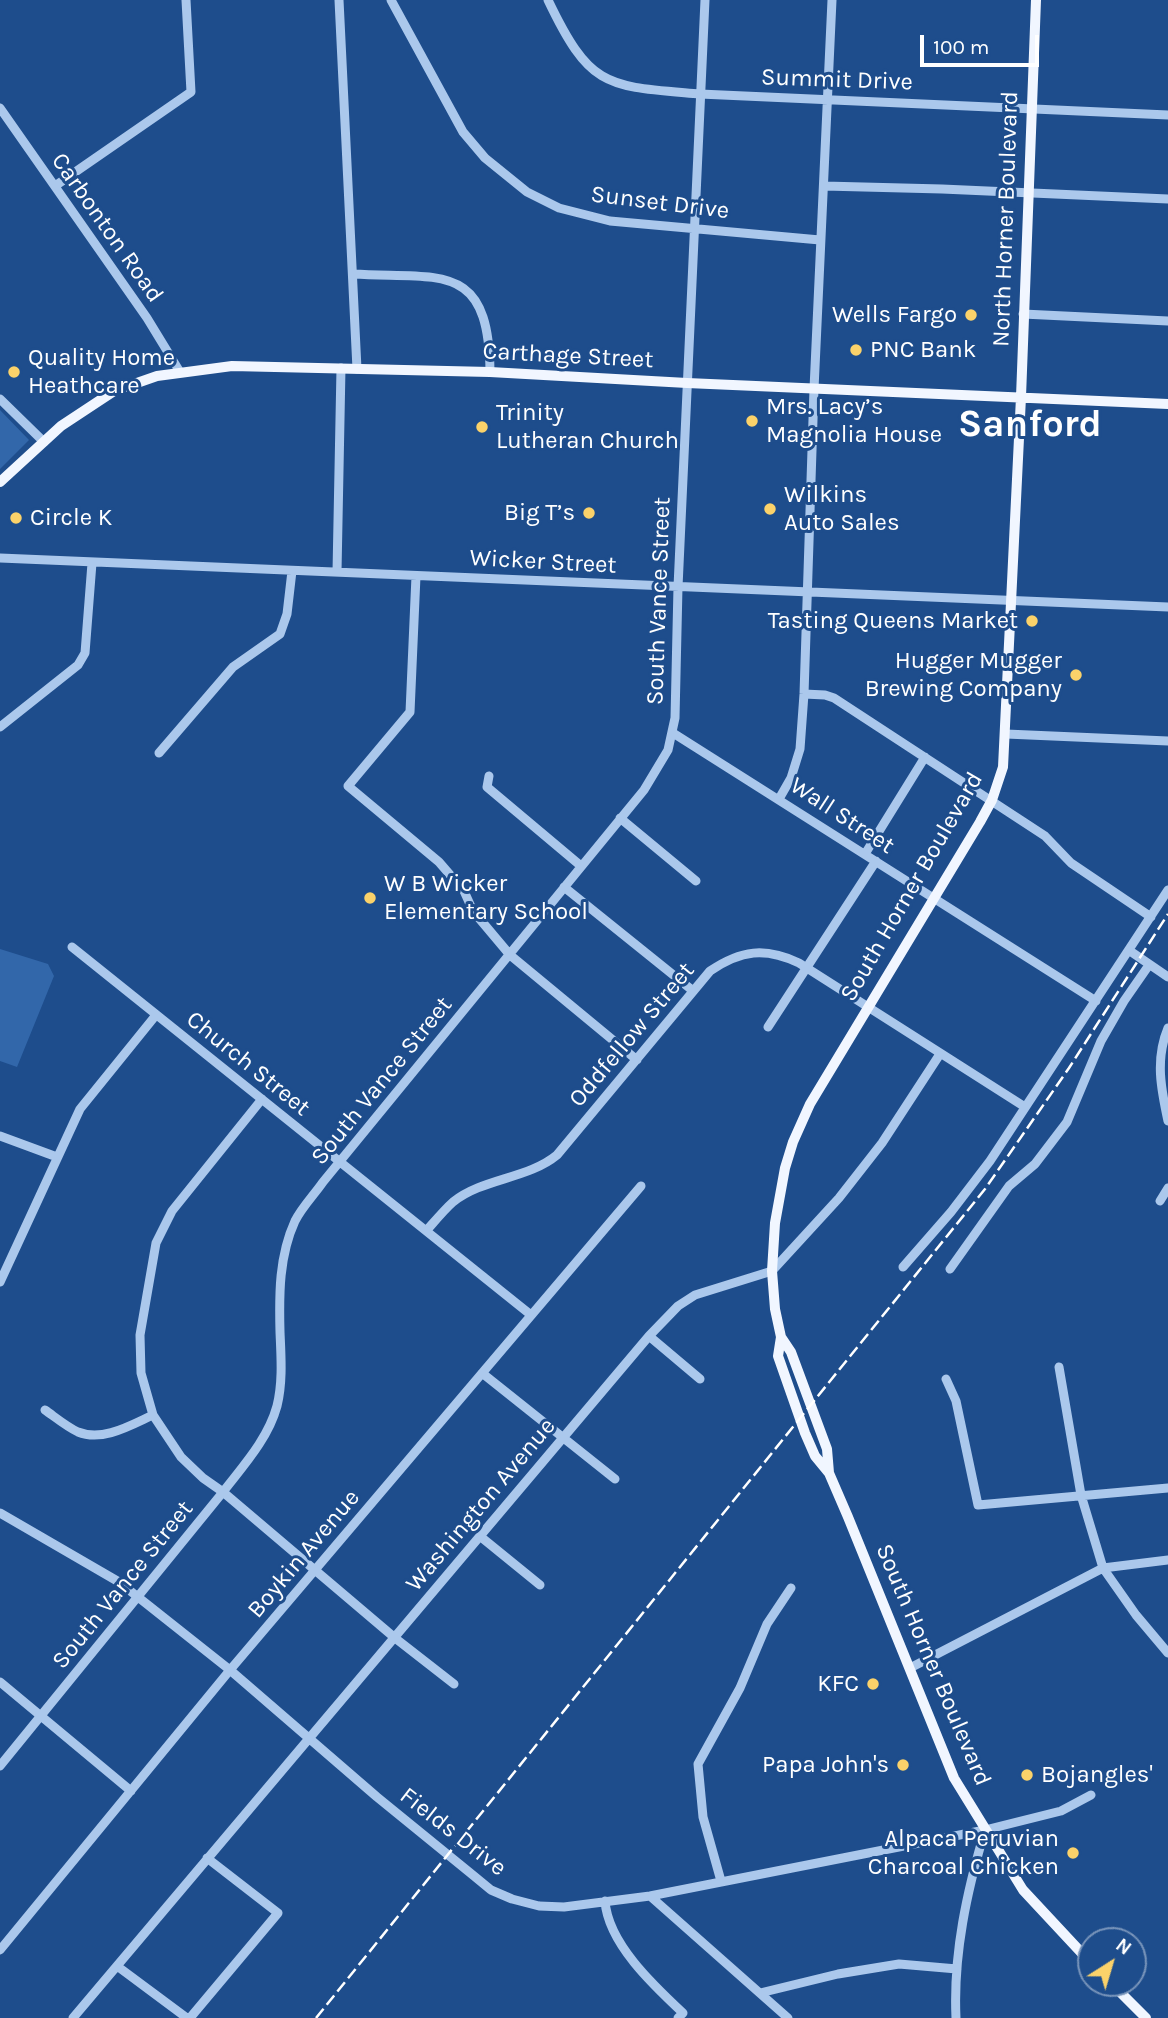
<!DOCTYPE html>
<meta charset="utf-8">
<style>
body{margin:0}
#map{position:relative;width:1168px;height:2018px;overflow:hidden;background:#1e4d8c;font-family:Karla,sans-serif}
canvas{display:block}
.north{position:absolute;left:1077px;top:1927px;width:70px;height:70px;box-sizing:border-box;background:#1e4d8c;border:2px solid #7894ba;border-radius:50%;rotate:37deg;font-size:19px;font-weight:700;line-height:28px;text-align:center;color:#fff}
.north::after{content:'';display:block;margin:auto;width:24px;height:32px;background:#fbd26a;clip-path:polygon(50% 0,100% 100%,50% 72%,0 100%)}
.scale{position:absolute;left:920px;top:35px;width:119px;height:32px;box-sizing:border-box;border:4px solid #fff;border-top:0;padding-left:9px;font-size:21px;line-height:24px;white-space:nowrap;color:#fff;-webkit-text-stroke:5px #1e4d8c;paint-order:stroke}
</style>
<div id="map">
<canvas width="1168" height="2018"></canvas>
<div class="north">N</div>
<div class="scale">100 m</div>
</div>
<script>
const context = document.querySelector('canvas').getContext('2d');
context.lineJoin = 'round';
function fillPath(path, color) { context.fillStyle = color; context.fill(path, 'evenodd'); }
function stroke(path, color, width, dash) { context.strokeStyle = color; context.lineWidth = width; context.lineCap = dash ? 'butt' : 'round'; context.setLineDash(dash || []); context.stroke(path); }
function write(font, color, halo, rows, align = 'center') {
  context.font = font + ' Karla,sans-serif'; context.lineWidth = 6; context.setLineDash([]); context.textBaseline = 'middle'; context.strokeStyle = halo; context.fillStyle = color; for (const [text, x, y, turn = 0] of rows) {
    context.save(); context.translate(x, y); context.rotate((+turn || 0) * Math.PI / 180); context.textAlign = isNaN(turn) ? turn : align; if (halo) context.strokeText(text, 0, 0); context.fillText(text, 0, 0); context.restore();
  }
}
fillPath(new Path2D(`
 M0,410L29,440L0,469Z
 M0,949L48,964L54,976L17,1067L0,1061Z`), '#3267aa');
stroke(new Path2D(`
 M339,0L357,369
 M391,0L463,132L485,158L527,192L559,208L610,221L820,240
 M548,0C591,90 607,86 700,94L1168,115
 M0,108L147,318L180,372
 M55,186L191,92L186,0
 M824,186L942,189L1168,199
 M353,274C440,279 489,260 490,372
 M1023,314L1168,321
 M0,399L44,442
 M0,558L1168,607
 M337,572L341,368
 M416,576L410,712L348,786L439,862L464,891L473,911L510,955L637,1060
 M804,694L825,695L834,698L1045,836L1071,863L1151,917
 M0,727L78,665L85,653L92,563
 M673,733L1096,1001
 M1006,734L1168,741
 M159,753L233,667L280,634L287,614L292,571
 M489,776L487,787L581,866
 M779,799L791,778L800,749L804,694L814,389L832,0
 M620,818L696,881
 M865,854L925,757
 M564,887L692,990
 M72,947L531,1315
 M1130,951L1168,977
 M768,1027L876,861
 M1168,1028C1155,1059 1161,1089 1168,1121
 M262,1099L172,1211L156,1243L140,1335L141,1373L153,1415L181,1457L203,1478L223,1492L395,1638L454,1684
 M0,1136L57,1157
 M1160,1201L1168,1188
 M427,1230C435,1221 444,1210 453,1202C483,1178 528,1179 557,1155L710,971C741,950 765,947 799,963L1025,1107
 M903,1267L951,1212L990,1161L1168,890
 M950,1269L1009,1186L1035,1164L1067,1122L1101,1041L1124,1001L1149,965
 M0,1282L80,1109L156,1015
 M649,1336L700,1379
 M1059,1367L1081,1495L1103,1568L1136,1615L1168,1653
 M482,1373L615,1479
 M946,1379L956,1401L978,1505L1168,1488
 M45,1410C55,1417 67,1427 78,1432C103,1442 131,1425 153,1415
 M0,1513L119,1582L230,1670L377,1797L474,1876L491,1890L512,1899L539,1906L564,1907L650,1896L985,1830L1061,1811L1091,1795
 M481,1537L540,1585
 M910,1668L1103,1568L1168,1560
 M0,1682L131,1791
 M0,1766L223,1492C243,1466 268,1439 277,1406C283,1382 281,1356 280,1332C279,1294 279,1256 295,1221C302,1207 314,1195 323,1182L644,790L668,750L675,718L678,587L705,0
 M721,1881L703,1817L698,1764L740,1688L767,1624L791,1588
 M650,1896L788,2018
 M605,1901C608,1943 653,1985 683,2013L678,2018
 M0,1950L230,1670L641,1186
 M117,1966L187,2018
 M760,1993L838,1974L899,1964L957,1969
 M73,2018L649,1336L678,1306L695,1295L772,1271L839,1198L882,1143L940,1054
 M190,2018L278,1913L207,1858
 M956,2018C953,1954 967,1891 985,1830`), '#abc8ec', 9);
stroke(new Path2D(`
 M0,482L61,426L114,391L157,376L232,366L490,372L687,383L1168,404
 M781,1337L778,1356L805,1433L815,1456L829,1473L848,1517L954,1778L1023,1890L1091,1963
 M829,1473L827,1449L791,1352L781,1337L775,1309L772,1271L775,1223L785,1168L793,1142L810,1104L980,822L992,800L1003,767L1021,397L1036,0
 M1111,1983L1146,2018`), '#f1f6ff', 10);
stroke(new Path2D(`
 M316,2018L985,1189L1069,1068L1168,914`), '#fff', 2.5, [12, 5]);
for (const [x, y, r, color] of [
 [971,315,7,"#fbd26a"],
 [856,350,7,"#fbd26a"],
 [14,372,7,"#fbd26a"],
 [752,421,7,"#fbd26a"],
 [482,427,7,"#fbd26a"],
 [770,509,7,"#fbd26a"],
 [589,513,7,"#fbd26a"],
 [16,518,7,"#fbd26a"],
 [1032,621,7,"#fbd26a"],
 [1076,675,7,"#fbd26a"],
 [370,898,7,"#fbd26a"],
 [873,1684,7,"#fbd26a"],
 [903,1765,7,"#fbd26a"],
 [1027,1775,7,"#fbd26a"],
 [1073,1853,7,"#fbd26a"]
]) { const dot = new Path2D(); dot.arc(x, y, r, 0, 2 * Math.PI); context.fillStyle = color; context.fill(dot); stroke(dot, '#1e4d8c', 2.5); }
write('24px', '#fff', '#1e4d8c', [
 ["Summit Drive",837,80,2],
 ["Sunset Drive",660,203,7],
 ["North Horner Boulevard",1006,219,-88],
 ["Carbonton Road",107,228,55],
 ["Carthage Street",568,356,3],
 ["Wicker Street",543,562,3],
 ["South Vance Street",659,601,-88],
 ["Wall Street",842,816,33],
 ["South Horner Boulevard",912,887,-60],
 ["Oddfellow Street",632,1035,-50],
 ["Church Street",248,1064,39],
 ["South Vance Street",382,1081,-51],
 ["Washington Avenue",481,1505,-50],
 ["Boykin Avenue",304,1554,-50],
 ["South Vance Street",123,1585,-51],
 ["South Horner Boulevard",933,1665,67],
 ["Fields Drive",453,1832,38]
]);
write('24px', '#fff', '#1e4d8c', [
 ["Wells Fargo",957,315,"right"],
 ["PNC Bank",870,350],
 ["Quality Home",28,358],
 ["Heathcare",28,386],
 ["Mrs. Lacy’s",766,407],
 ["Magnolia House",766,435],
 ["Trinity",496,413],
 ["Lutheran Church",496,441],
 ["Wilkins",784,495],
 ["Auto Sales",784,523],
 ["Big T’s",575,513,"right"],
 ["Circle K",30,518],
 ["Tasting Queens Market",1018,621,"right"],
 ["Hugger Mugger",1062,661,"right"],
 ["Brewing Company",1062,689,"right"],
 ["W B Wicker",384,884],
 ["Elementary School",384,912],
 ["KFC",859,1684,"right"],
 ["Papa John's",889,1765,"right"],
 ["Bojangles'",1041,1775],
 ["Alpaca Peruvian",1059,1839,"right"],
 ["Charcoal Chicken",1059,1867,"right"]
], 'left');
write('bold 38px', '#fff', '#1e4d8c', [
 ["Sanford",1030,425]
]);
</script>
